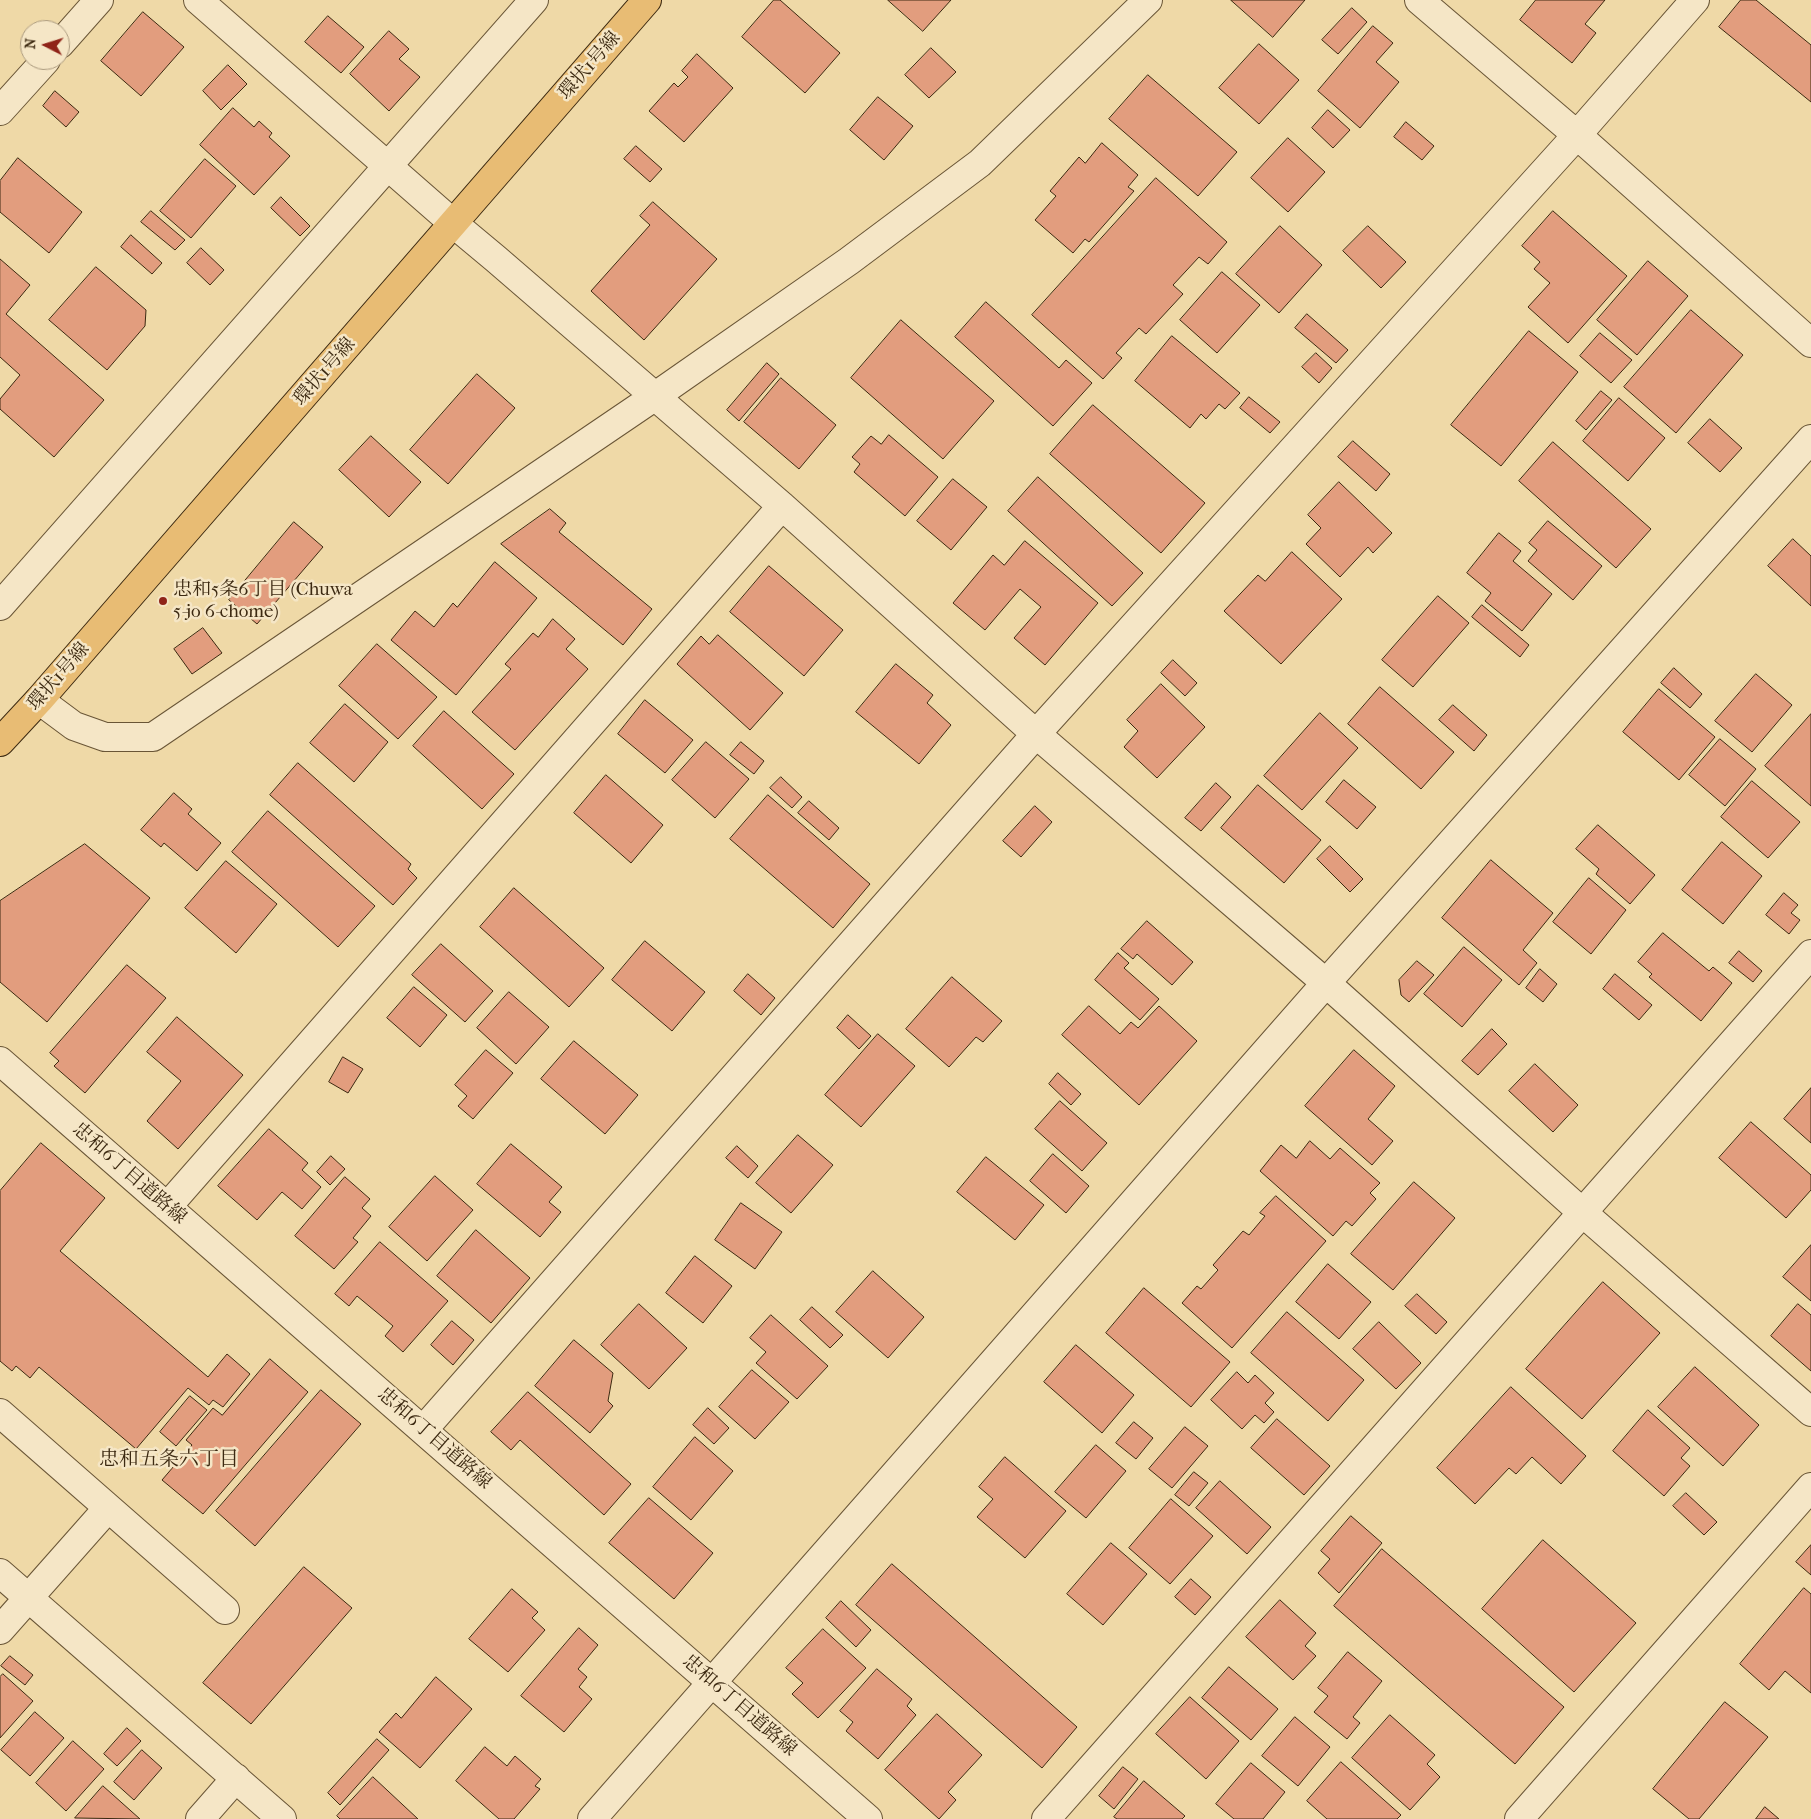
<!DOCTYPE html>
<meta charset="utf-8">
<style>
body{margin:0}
#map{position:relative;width:1811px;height:1819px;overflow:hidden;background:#efd9a7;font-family:"IM FELL French Canon",serif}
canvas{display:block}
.north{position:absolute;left:20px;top:20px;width:50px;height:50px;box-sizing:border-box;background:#f5e6c6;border:1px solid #ab9a7e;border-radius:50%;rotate:275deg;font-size:14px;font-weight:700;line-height:20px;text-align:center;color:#3c2911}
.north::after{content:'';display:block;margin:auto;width:18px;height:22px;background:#8f2418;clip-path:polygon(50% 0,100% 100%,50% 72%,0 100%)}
</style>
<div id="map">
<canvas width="1811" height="1819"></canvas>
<div class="north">N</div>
</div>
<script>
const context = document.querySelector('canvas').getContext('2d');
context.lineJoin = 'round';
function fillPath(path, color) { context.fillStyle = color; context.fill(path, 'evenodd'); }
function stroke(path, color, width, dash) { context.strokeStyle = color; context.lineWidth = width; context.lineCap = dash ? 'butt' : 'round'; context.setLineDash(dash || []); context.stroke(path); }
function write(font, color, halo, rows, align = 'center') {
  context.font = font + ' "IM FELL French Canon","Noto Serif JP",serif'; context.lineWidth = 5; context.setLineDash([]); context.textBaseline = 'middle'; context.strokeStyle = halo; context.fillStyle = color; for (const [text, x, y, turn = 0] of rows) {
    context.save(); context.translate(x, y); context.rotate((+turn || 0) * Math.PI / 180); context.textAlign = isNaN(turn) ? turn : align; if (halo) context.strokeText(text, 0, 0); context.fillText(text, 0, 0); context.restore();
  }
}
const building = new Path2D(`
 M774,0H780L840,53L805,93L742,37Z
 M888,0H951L923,31Z
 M1231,0H1305L1273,37Z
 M1536,0H1605L1585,24L1596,33L1572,63L1520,20Z
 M1741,0H1756L1811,45V102L1719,27Z
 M1352,8L1367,22L1338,54L1322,40Z
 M143,12L184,47L141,96L101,61Z
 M328,16L364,47L341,73L305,42Z
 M1373,26L1393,43L1376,62L1399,82L1360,128L1318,91Z
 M389,31L409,49L399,59L420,77L389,111L350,74Z
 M1259,44L1299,80L1259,124L1219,88Z
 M931,48L956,72L929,98L905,75Z
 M697,54L733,88L684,142L649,111L674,83L678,87L688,77L682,71Z
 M228,65L247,84L221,110L203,91Z
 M1148,75L1237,152L1198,196L1109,119Z
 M55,91L79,112L66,127L43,106Z
 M878,97L913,126L884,160L850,130Z
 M233,108L254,127L259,121L272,133L269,137L290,156L254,195L200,145Z
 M1328,110L1350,130L1333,148L1312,128Z
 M1406,122L1434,146L1422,160L1394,137Z
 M1288,138L1325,172L1288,212L1251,178Z
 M1102,143L1138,175L1128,187L1134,191L1089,242L1085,239L1073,253L1035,220L1056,196L1050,191L1079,157L1085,163Z
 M636,146L662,169L650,182L624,159Z
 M18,158L82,212L49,253L0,212V181Z
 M205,159L236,186L191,238L160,211Z
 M1156,178L1227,242L1208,264L1199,257L1173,285L1183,294L1146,334L1139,328L1116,353L1122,358L1103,379L1032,315Z
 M281,197L310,226L300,236L271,208Z
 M653,202L717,259L644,340L591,291L650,225L640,216Z
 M151,211L185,240L175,250L141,222Z
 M1553,211L1627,276L1568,343L1528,307L1550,283L1534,269L1540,262L1522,246Z
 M1280,226L1322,265L1279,313L1236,274Z
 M1368,226L1406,262L1381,288L1343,251Z
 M131,235L162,263L152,274L121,247Z
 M201,248L224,270L210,285L187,263Z
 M0,259L30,285L6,314L104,400L54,457L0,409V399L20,375L0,357Z
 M1648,261L1688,296L1637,355L1597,320Z
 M96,267L146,310L145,326L107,370L49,320Z
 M1222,272L1260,305L1217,353L1180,320Z
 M986,302L1059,368L1066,360L1092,383L1053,426L955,337Z
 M1691,310L1743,355L1676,433L1624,387Z
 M1307,314L1348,350L1336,363L1295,328Z
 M901,320L994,401L943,459L851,378Z
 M1529,331L1578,372L1501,466L1451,425Z
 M1600,333L1632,360L1611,383L1580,356Z
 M1172,336L1240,393L1225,409L1219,404L1206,419L1201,414L1190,428L1135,381Z
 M1316,353L1332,368L1319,383L1302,367Z
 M767,363L779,374L739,421L727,410Z
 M477,374L515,408L448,484L410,450Z
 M781,378L836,425L799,469L744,422Z
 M1601,391L1612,400L1586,430L1576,421Z
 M1249,397L1280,422L1270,433L1240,408Z
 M1619,398L1665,438L1628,481L1583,441Z
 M1093,405L1205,503L1161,553L1050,454Z
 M1710,419L1742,448L1720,472L1688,443Z
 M889,435L938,477L905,516L854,472L860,464L852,457L871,436L881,444Z
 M371,436L421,482L389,517L339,470Z
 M1353,441L1390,474L1376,491L1338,457Z
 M1553,442L1651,529L1616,568L1519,481Z
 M1038,477L1143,573L1112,606L1008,511Z
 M953,479L987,507L951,550L917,521Z
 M1339,482L1392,533L1373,553L1368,547L1340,577L1306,544L1321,528L1308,515Z
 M550,509L566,523L559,532L652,609L623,645L501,544Z
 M1548,521L1602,566L1573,600L1528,561L1537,550L1529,543Z
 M294,522L323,547L257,624L229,600Z
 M1499,533L1521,551L1513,561L1552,594L1522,631L1485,601L1491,593L1467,573Z
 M1793,539L1811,556V606L1768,566Z
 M1025,541L1098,603L1045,665L1014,638L1041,607L1020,589L985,630L953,603L993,555L1004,565Z
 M1292,552L1342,599L1281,664L1224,611L1258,575L1265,581Z
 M495,562L537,598L456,695L391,640L415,611L434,627L453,603L457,607Z
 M769,566L843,630L804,676L730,612Z
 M1438,596L1469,623L1413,687L1382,660Z
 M1482,605L1529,645L1520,657L1472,617Z
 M553,619L575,639L566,649L588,669L515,750L472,712L511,669L505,664L533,633L538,637Z
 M203,628L222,653L192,674L174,649Z
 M718,635L783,693L750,730L677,664L701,636L709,644Z
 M377,644L437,697L398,739L339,686Z
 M1173,660L1197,683L1185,696L1161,673Z
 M896,664L933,695L927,703L951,725L919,764L856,712Z
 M1674,668L1702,694L1690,708L1661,683Z
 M1756,674L1792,705L1752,752L1715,721Z
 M1161,684L1205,727L1157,778L1124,747L1138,731L1127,720Z
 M1380,687L1454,752L1421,789L1348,724Z
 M1659,689L1715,737L1679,780L1623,732Z
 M645,700L693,740L665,773L618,734Z
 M345,704L388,742L354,782L310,743Z
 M1453,705L1487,735L1474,751L1439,720Z
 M444,711L514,774L482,809L413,746Z
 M1320,713L1358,748L1302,810L1264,776Z
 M1811,714V806L1765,766Z
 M1720,739L1756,769L1725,806L1689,775Z
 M706,742L749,779L715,818L672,780Z
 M741,742L764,761L754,774L730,755Z
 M298,763L411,864L408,869L417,878L393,905L270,795Z
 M606,775L663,825L631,863L574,813Z
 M781,777L802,797L792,808L770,788Z
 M1344,780L1376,807L1357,829L1326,802Z
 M1752,781L1800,822L1768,858L1721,817Z
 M1216,783L1231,797L1201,831L1185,818Z
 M1258,785L1321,840L1284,883L1221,828Z
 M174,793L192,809L188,814L221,843L197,871L164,843L161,847L141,830Z
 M768,795L870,884L833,928L730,839Z
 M809,801L839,828L829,840L798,813Z
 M1035,806L1052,822L1021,857L1003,841Z
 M268,811L375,906L338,947L232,852Z
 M1598,825L1655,875L1630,904L1596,874L1599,869L1576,849Z
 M1722,842L1762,876L1723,924L1682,890Z
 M85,844L150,898L47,1022L0,982V901Z
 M1330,846L1363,879L1350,892L1317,859Z
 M1491,860L1553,913L1523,950L1537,963L1519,985L1442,918Z
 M226,861L277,904L236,953L185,908Z
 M1589,878L1626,910L1591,954L1553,922Z
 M514,888L604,968L569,1007L480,927Z
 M1784,893L1798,905L1791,913L1800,920L1789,934L1766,915Z
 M1147,921L1193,962L1172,985L1137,954L1133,959L1121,949Z
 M1663,933L1709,971L1713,967L1732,983L1701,1021L1649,977L1652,974L1638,962Z
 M645,941L705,992L672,1031L612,980Z
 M441,944L493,991L465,1022L412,975Z
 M1464,947L1502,980L1462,1027L1424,994Z
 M1739,951L1762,971L1753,982L1729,963Z
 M1118,953L1129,963L1124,968L1159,999L1140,1020L1095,980Z
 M1417,961L1434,975L1409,1002L1401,995L1399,980Z
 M127,965L166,998L85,1093L54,1066L59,1061L50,1053Z
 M1540,969L1557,984L1543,1002L1526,988Z
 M748,974L775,998L761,1015L734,991Z
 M1615,974L1652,1005L1639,1020L1603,989Z
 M952,977L1002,1021L983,1042L976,1037L949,1067L906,1029Z
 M414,987L447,1015L420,1047L387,1018Z
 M509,992L549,1027L516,1064L477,1028Z
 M1089,1006L1120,1034L1131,1022L1138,1028L1159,1006L1197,1041L1139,1105L1062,1035Z
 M848,1015L871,1036L859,1049L837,1028Z
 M177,1017L243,1075L178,1149L147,1121L181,1081L147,1052Z
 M1492,1029L1507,1044L1478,1075L1462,1061Z
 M878,1034L915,1066L861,1127L825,1095Z
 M574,1041L638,1095L605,1134L541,1079Z
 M486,1050L513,1073L473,1119L458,1106L467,1096L455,1085Z
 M1354,1050L1395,1086L1368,1119L1393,1141L1372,1165L1305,1106Z
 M343,1057L363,1069L348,1093L329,1082Z
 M1535,1064L1578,1105L1553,1132L1509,1091Z
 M1058,1073L1081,1094L1071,1105L1049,1084Z
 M1811,1088V1143L1784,1119Z
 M1060,1101L1107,1143L1082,1171L1035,1129Z
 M1751,1122L1811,1175V1190L1786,1218L1719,1158Z
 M269,1129L308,1163L302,1170L321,1187L302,1209L282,1192L257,1220L218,1186Z
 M798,1135L833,1165L791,1213L756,1183Z
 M1310,1141L1330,1159L1340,1148L1380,1183L1370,1193L1376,1199L1352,1226L1346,1221L1333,1236L1260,1171L1281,1145L1296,1158Z
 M41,1143L105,1198L60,1251L208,1377L227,1354L250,1374L223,1407L213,1400L209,1405L188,1388L136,1449L39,1367L30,1378L16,1366L12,1371L0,1361V1191Z
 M511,1144L562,1187L549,1202L561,1212L540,1237L477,1184Z
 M737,1146L758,1166L748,1178L726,1158Z
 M1053,1154L1089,1186L1066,1213L1030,1181Z
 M331,1156L345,1169L330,1185L317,1172Z
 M986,1157L1044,1205L1015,1240L957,1192Z
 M435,1176L473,1210L427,1261L389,1227Z
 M345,1177L370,1199L362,1208L371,1216L353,1238L358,1242L334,1269L295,1236Z
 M1414,1182L1455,1218L1393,1290L1351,1254Z
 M1276,1196L1326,1241L1232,1348L1182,1303L1197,1286L1201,1289L1218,1270L1213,1265L1243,1231L1249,1235L1265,1216L1260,1213Z
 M741,1203L782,1232L755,1269L715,1240Z
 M476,1230L530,1278L491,1323L437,1276Z
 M380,1242L448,1301L403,1352L385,1336L393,1326L357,1296L349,1306L335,1294Z
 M1811,1245V1301L1783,1277Z
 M695,1256L732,1286L703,1323L666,1293Z
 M1328,1264L1371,1302L1339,1339L1296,1302Z
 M873,1271L924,1317L888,1358L836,1312Z
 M1603,1282L1660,1333L1582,1419L1526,1369Z
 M1144,1288L1230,1362L1191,1407L1106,1333Z
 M1417,1294L1447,1322L1436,1334L1405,1306Z
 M639,1304L687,1348L649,1389L601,1345Z
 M1798,1304L1811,1315V1371L1771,1336Z
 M812,1307L843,1335L830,1348L800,1320Z
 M1287,1312L1364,1380L1328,1421L1251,1353Z
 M771,1315L828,1366L797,1399L756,1363L766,1352L750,1338Z
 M452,1321L474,1340L453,1365L431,1345Z
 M1379,1322L1421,1363L1396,1389L1353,1349Z
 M574,1340L613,1373L608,1401L613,1406L590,1433L535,1386Z
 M1076,1345L1134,1395L1102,1433L1044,1382Z
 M270,1359L308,1392L203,1514L162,1480L192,1445L186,1440L213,1408L222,1415Z
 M1695,1367L1759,1425L1723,1466L1658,1407Z
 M752,1370L789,1402L755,1439L719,1407Z
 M1237,1372L1248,1383L1255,1375L1274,1393L1265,1403L1274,1412L1264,1423L1255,1415L1242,1429L1211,1400Z
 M1511,1387L1586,1456L1561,1484L1532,1457L1516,1474L1509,1468L1475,1504L1437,1468Z
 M321,1390L361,1424L255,1546L216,1511Z
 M528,1392L631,1484L604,1515L520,1440L511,1450L491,1432Z
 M190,1396L207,1410L176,1446L160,1432Z
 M708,1408L729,1428L714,1444L693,1425Z
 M1648,1410L1690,1448L1681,1458L1690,1466L1664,1496L1613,1451Z
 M1277,1419L1330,1466L1304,1495L1251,1448Z
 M1134,1422L1153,1438L1136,1459L1116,1443Z
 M1185,1427L1208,1446L1172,1488L1149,1469Z
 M695,1437L733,1471L691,1520L653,1487Z
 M1096,1445L1126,1471L1086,1518L1055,1492Z
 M1005,1457L1066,1511L1025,1558L977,1517L993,1499L979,1487Z
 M1194,1472L1208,1483L1189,1506L1175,1495Z
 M1220,1481L1271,1527L1247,1554L1196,1508Z
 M1686,1493L1717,1522L1704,1535L1673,1506Z
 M649,1498L713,1553L674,1599L609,1543Z
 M1171,1499L1213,1536L1170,1584L1129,1548Z
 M1351,1516L1382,1543L1339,1593L1318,1573L1330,1559L1321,1551Z
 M1543,1540L1636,1623L1574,1692L1482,1609Z
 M1111,1543L1147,1574L1103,1625L1067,1594Z
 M1811,1545V1575L1796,1562Z
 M1382,1549L1564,1707L1515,1764L1334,1606Z
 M892,1564L1077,1727L1042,1768L856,1605Z
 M304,1567L352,1608L251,1724L203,1683Z
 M1191,1579L1211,1597L1195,1615L1175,1597Z
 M1804,1588L1811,1594V1693L1785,1671L1769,1690L1740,1664Z
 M512,1589L538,1612L532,1618L545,1630L508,1672L469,1639Z
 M1280,1600L1316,1633L1305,1646L1316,1656L1293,1680L1246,1637Z
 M841,1601L871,1630L856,1647L826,1618Z
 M579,1628L598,1645L578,1669L587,1677L579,1687L592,1699L564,1732L521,1696Z
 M823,1629L866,1668L818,1718L792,1694L803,1683L786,1668Z
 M1348,1652L1382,1681L1353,1717L1360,1723L1347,1739L1314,1712L1328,1696L1318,1688Z
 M10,1656L33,1675L25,1685L1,1666Z
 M1229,1667L1278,1709L1251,1740L1202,1698Z
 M877,1669L912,1699L907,1706L916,1715L878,1759L846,1731L853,1722L840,1711Z
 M3,1674L33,1701L0,1738V1677Z
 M436,1677L472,1709L420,1768L379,1732L396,1713L401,1718Z
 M1190,1697L1239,1741L1206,1779L1156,1734Z
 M1725,1702L1768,1737L1699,1819H1689L1653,1789Z
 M35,1712L64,1738L30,1776L1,1750Z
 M937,1714L982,1755L948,1792L956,1800L939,1819L885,1770Z
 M1390,1715L1435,1755L1427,1764L1440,1777L1410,1810L1352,1758Z
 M1295,1717L1330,1747L1298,1786L1262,1756Z
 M127,1728L141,1741L117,1766L104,1754Z
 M377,1739L389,1750L340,1805L328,1793Z
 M73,1741L104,1769L66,1811L36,1783Z
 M485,1747L507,1766L515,1756L541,1779L535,1786L540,1789L514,1819H499L456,1781Z
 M142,1750L162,1768L134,1800L114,1782Z
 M1341,1762L1401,1815L1397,1819H1327L1307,1801Z
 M1251,1763L1285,1792L1263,1819H1234L1216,1804Z
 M1123,1767L1138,1779L1114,1809L1099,1796Z
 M373,1777L418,1819H340L337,1816Z
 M1144,1781L1185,1816L1182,1819H1117L1114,1817Z
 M103,1786L140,1819L75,1818Z
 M1765,1807L1779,1819H1756Z`);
fillPath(building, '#e29d7e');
stroke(building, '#3c2911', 1);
const minor = new Path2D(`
 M198,0L454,224L496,259L782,506L1036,734L1326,983L1583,1213L1811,1412
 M1419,0L1577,135L1811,343
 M60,44L99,0
 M0,111L46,60
 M0,606L534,0
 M39,700L74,726L105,737H153L654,397L849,261L980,163L1148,0
 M0,1061L868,1819
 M167,1207L782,506
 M0,1413L225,1610
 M423,1430L1036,734L1577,135L1695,0
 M0,1573L282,1819
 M0,1630L108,1508
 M200,1819L236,1778
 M592,1819L1326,983L1811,439
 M1046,1819L1811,954
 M1519,1819L1811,1487`);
const major = new Path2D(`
 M0,742L39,700L647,0`);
stroke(minor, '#695536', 30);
stroke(major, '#3c2911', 30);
stroke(minor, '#f5e6c6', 28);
stroke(major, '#e8bc74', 28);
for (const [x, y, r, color] of [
 [163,601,5,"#8f2418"]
]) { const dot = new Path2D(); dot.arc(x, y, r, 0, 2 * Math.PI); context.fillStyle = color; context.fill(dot); stroke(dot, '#f5e6c6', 2); }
write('19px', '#3c2911', '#f5e6c6', [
 ["環状1号線",590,66,-49],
 ["環状1号線",325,372,-49],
 ["環状1号線",59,677,-49],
 ["忠和6丁目道路線",129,1174,41],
 ["忠和6丁目道路線",434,1439,41],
 ["忠和6丁目道路線",739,1706,41]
]);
write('19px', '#3c2911', '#f5e6c6', [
 ["忠和5条6丁目 (Chuwa",173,590],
 ["5-jo 6-chome)",173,612]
], 'left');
write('20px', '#3c2911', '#f5e6c6', [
 ["忠和五条六丁目",169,1460]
]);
</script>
